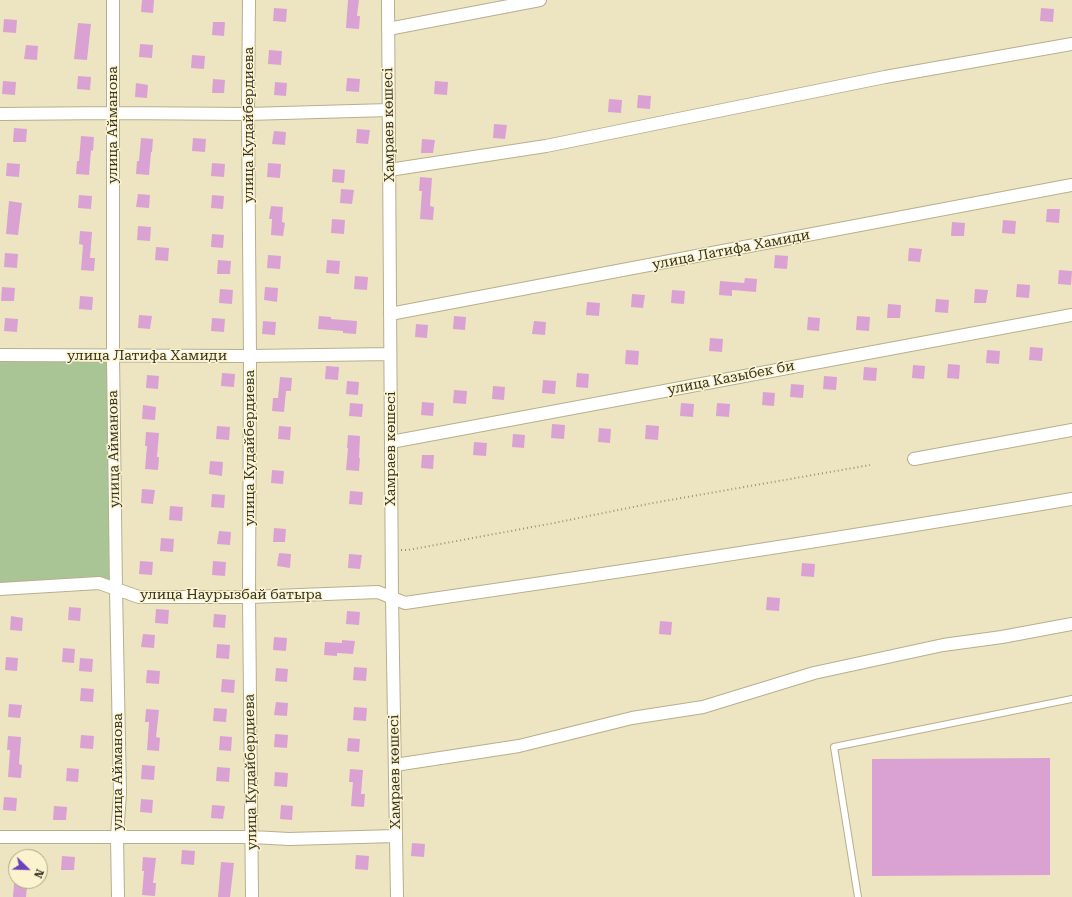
<!DOCTYPE html>
<meta charset="utf-8">
<style>
body{margin:0}
#map{position:relative;width:1072px;height:897px;overflow:hidden;background:#ede5c1;font-family:"Roboto Serif",serif}
canvas{display:block}
.north{position:absolute;left:8px;top:849px;width:40px;height:40px;box-sizing:border-box;background:#fbf3ce;border:1px solid #aca68a;border-radius:50%;rotate:113deg;font-size:11px;font-weight:700;line-height:16px;text-align:center;color:#363325}
.north::after{content:'';display:block;margin:auto;width:14px;height:18px;background:#6b42bb;clip-path:polygon(50% 0,100% 100%,50% 72%,0 100%)}
</style>
<div id="map">
<canvas width="1072" height="897"></canvas>
<div class="north">N</div>
</div>
<script>
const context = document.querySelector('canvas').getContext('2d');
context.lineJoin = 'round';
function fillPath(path, color) { context.fillStyle = color; context.fill(path, 'evenodd'); }
function stroke(path, color, width, dash) { context.strokeStyle = color; context.lineWidth = width; context.lineCap = dash ? 'butt' : 'round'; context.setLineDash(dash || []); context.stroke(path); }
function write(font, color, halo, rows, align = 'center') {
  context.font = font + ' "Roboto Serif",serif'; context.lineWidth = 3; context.setLineDash([]); context.textBaseline = 'middle'; context.strokeStyle = halo; context.fillStyle = color; for (const [text, x, y, turn = 0] of rows) {
    context.save(); context.translate(x, y); context.rotate((+turn || 0) * Math.PI / 180); context.textAlign = isNaN(turn) ? turn : align; if (halo) context.strokeText(text, 0, 0); context.fillText(text, 0, 0); context.restore();
  }
}
fillPath(new Path2D(`
 M0,355L113,356L116,589L99,583L0,589Z`), '#aac595');
fillPath(new Path2D(`
 M142,0H154L153,13L141,12Z
 M348,0H359L357,16H360L359,29L346,28Z
 M274,8L287,9L286,22L273,21Z
 M1041,8L1054,9L1053,22L1040,21Z
 M4,19L17,20L16,33L3,32Z
 M213,22H225L224,36L212,35Z
 M78,23L91,24L87,60L74,59Z
 M140,44L153,45L152,58L139,57Z
 M26,45L38,46L37,60L24,59Z
 M269,50L282,51L281,65L268,64Z
 M192,55L205,56L204,69L191,68Z
 M78,76L91,77L90,90L77,89Z
 M347,78L360,79L359,92L346,91Z
 M213,79L225,80L224,93H212Z
 M3,81L16,82L15,95L2,94Z
 M435,81L448,82L447,95L434,94Z
 M275,82L287,83L286,96L274,95Z
 M136,83L148,85L147,98L135,97Z
 M638,95L651,96L650,109L637,108Z
 M609,99L622,100L621,113L608,112Z
 M494,124L507,125L505,139L493,138Z
 M14,128L27,129L26,142H13Z
 M357,129L370,130L368,144L356,143Z
 M274,131L286,132L285,145L272,144Z
 M81,136L94,137L93,151L91,150L89,175L76,174L77,161H79Z
 M141,138L153,139L152,152H151L149,175L136,174L137,161H139Z
 M193,138L206,139L205,152L192,151Z
 M422,139L435,140L433,153H421Z
 M7,163L20,164L19,177L6,176Z
 M212,163L225,164L224,177L211,176Z
 M268,163L281,164L280,178L267,177Z
 M333,169L345,170L344,183L332,182Z
 M420,177L432,178L430,206L434,207L433,220L420,219L422,191H419Z
 M341,189L354,190L352,204L340,203Z
 M138,194L150,195L149,208L136,207Z
 M79,195L92,196L91,209L78,208Z
 M212,195L224,196L223,209L211,208Z
 M9,201L22,203L18,235L6,234Z
 M271,206L283,207L282,222L285,223L283,236L271,235L272,219H269Z
 M1047,209H1060L1059,223L1046,222Z
 M332,219L345,220L344,234L331,233Z
 M1003,220L1016,221L1015,234L1002,233Z
 M952,222L965,223L964,236H951Z
 M138,226L151,227L150,241L137,240Z
 M80,231L92,232L90,258H95L94,271L81,270L83,245L79,244Z
 M212,234L224,235L223,248L211,247Z
 M156,247L169,248L168,261L155,260Z
 M909,248L922,249L920,262L908,261Z
 M5,253L18,254L17,268L4,267Z
 M268,255L281,256L280,269L267,268Z
 M775,255L788,256L787,269L774,268Z
 M218,260L231,261L230,274H217Z
 M327,260L340,261L339,274L326,273Z
 M1059,270L1072,271L1071,285L1058,284Z
 M355,276L368,277L367,290L354,289Z
 M745,278L757,279L756,292L732,290V296L719,295L720,281L744,283Z
 M1017,284L1030,285L1029,298L1016,297Z
 M2,287L15,288L14,301H1Z
 M265,287L278,288L277,302L264,300Z
 M220,289L233,290L232,304L219,303Z
 M975,289L988,290L986,303H974Z
 M672,290L685,291L684,304L671,303Z
 M632,294L645,295L643,308L631,307Z
 M80,296L93,297L92,310L79,309Z
 M936,299L949,300L948,313L935,312Z
 M587,302L600,303L599,316L586,315Z
 M888,304L901,305L900,318H887Z
 M139,315L152,316L150,329L138,328Z
 M319,316L331,317V319L357,321L356,334L343,333V331L318,329Z
 M454,316L466,317L465,330L453,329Z
 M857,316L870,317L869,331L856,330Z
 M808,317L820,318L819,331L807,330Z
 M5,318L18,319L17,332L4,331Z
 M212,318L225,319L224,332L211,331Z
 M263,321L276,322L275,335L262,334Z
 M534,321L546,322L545,335L532,334Z
 M416,324L428,325L427,338L415,337Z
 M710,338L723,339L722,352L709,351Z
 M1030,347L1043,348L1042,361L1029,360Z
 M626,350L639,351L638,365L625,364Z
 M987,350L1000,351L999,364L986,363Z
 M948,364L960,365L959,379L947,378Z
 M913,365L925,366L924,379L912,378Z
 M326,366L339,367L338,380L325,379Z
 M864,367L877,368L876,381L863,380Z
 M222,373L235,374L234,387L221,386Z
 M577,373L589,374L588,388L576,387Z
 M147,375L159,376L158,389L146,388Z
 M824,376L837,377L836,390L823,389Z
 M280,377L292,378L291,391H286L284,412L272,411L273,398H278Z
 M543,380L556,381L555,394L542,393Z
 M347,381L359,382L358,395L346,394Z
 M791,384L804,385L803,398L790,397Z
 M493,386L505,387L504,400L492,399Z
 M454,390L467,391L466,404L453,403Z
 M763,392L775,393L774,406L762,405Z
 M422,402L434,403L433,416L421,415Z
 M350,403L363,404L362,417L349,416Z
 M681,403L694,404L693,417L680,416Z
 M717,403L730,404L729,417L716,416Z
 M143,405L156,407L155,420L142,419Z
 M552,424L565,425L564,439L551,438Z
 M646,425L659,426L658,440L645,439Z
 M217,426L230,427L229,440L216,439Z
 M279,426L291,427L290,440L278,439Z
 M599,428L611,429L610,443L598,442Z
 M146,432L159,433L157,457H159L158,470L145,469L147,446H145Z
 M513,434L525,435L524,448L512,447Z
 M348,435L360,436L359,458H360L359,471L346,470L348,448H347Z
 M474,442L487,443L486,456L473,455Z
 M422,455H434L433,469L421,468Z
 M210,461L223,462L222,476L209,474Z
 M272,470L284,471L283,484L271,483Z
 M142,489L155,490L153,504L141,503Z
 M350,491L363,492L362,505L349,504Z
 M212,494L225,495L224,508L211,507Z
 M170,506L183,507L182,521L169,520Z
 M274,528L286,529L285,542H273Z
 M219,531L231,532L230,545L217,544Z
 M161,538L174,539L173,552L160,551Z
 M279,553L291,554L290,568L277,566Z
 M349,554L362,555L360,569L348,568Z
 M140,561L153,562L152,575L139,574Z
 M213,561L226,562L225,576L212,575Z
 M802,563L815,564L814,577L801,576Z
 M767,597L780,598L779,611L766,610Z
 M69,607L81,608L80,621L68,620Z
 M156,609L169,610L168,624L155,623Z
 M347,611L360,612L359,625L346,624Z
 M214,614L226,615L225,628L213,627Z
 M11,616L23,618L22,631L10,630Z
 M660,621L672,622L671,635L659,634Z
 M143,634L155,635L154,648L141,647Z
 M274,637L287,638L286,651L273,650Z
 M342,640L355,641L353,654L337,653V656L324,655L325,642L342,643Z
 M217,644L230,645L229,659L216,658Z
 M63,648L75,649L74,663L62,662Z
 M6,657L18,658L17,671L5,670Z
 M80,658L93,659L92,672L79,671Z
 M354,667L367,668L366,681L353,680Z
 M276,668L288,669L287,682L275,681Z
 M147,670L160,671L159,684L146,683Z
 M222,679L235,680L234,693L221,692Z
 M81,688L94,689L93,702L80,701Z
 M276,702L288,703L287,716L274,715Z
 M9,704L22,705L20,718L8,717Z
 M354,707L367,708L366,721L353,720Z
 M214,708L227,709L226,722L213,721Z
 M146,709L159,710L156,737L160,738L159,751L147,750L149,722H145Z
 M275,734L288,735L287,748L274,747Z
 M81,735L94,736L93,749L80,748Z
 M8,736L21,737L19,764L22,765L21,778L8,777L10,750H7Z
 M220,736L232,737L231,751L219,750Z
 M348,738L360,739L359,752L347,751Z
 M1050,758V875L872,876V759Z
 M142,765L155,766L154,780L141,779Z
 M217,767L230,768L229,782L216,781Z
 M67,768L79,769L78,782L66,781Z
 M350,769L363,770L361,794H365L364,807L351,806L353,782H349Z
 M275,772L288,773L287,787L274,786Z
 M4,797L17,798L16,811L3,810Z
 M141,799L153,800L152,813L140,812Z
 M212,805L225,806L223,819L211,818Z
 M281,805L293,806L292,820L280,819Z
 M54,806L67,807L66,820H53Z
 M412,843L425,844L424,857L411,856Z
 M182,850L195,851L194,865L181,864Z
 M356,855L369,856L368,870L355,869Z
 M62,856L75,857L74,870H61Z
 M143,857L156,858L153,883H156L155,896L142,895L144,871H142Z
 M221,862L234,863L230,897H218Z
 M14,884L27,885L26,897H13Z`), '#daa2d3');
const lane = new Path2D(`
 M858,897L834,747L1072,699`);
const street = new Path2D(`
 M113,0V356L116,589L120,793L117,837L118,897
 M249,0L248,114L250,356L249,597L252,897
 M388,0L392,598L397,897
 M388,29L540,0
 M0,114L113,113L248,114L389,110
 M389,170L546,146L885,77L1072,44
 M390,314L1072,185
 M0,355L250,356L390,354
 M391,442L1072,315
 M914,459L1072,430
 M0,589L99,583L139,597H249L378,592L405,603C628,571 850,537 1072,499
 M395,765L519,746L632,718L703,707L814,673L943,645L1002,637L1072,624
 M0,837H252L289,839L396,836`);
stroke(lane, '#b7af8c', 8);
stroke(street, '#b7af8c', 14);
stroke(new Path2D(`
 M401,550H408L554,523L653,503L870,465`), '#979177', 2, [1, 3]);
stroke(lane, '#fff', 6);
stroke(street, '#fff', 12);
write('14px', '#363325', '#fbf3ce', [
 ["улица Айманова",113,125,-90],
 ["улица Кудайбердиева",249,125,-90],
 ["Хамраев көшесі",389,125,-91],
 ["улица Латифа Хамиди",731,250,-11],
 ["улица Латифа Хамиди",147,356],
 ["улица Казыбек би",731,378,-11],
 ["улица Кудайбердиева",250,448,-90],
 ["улица Айманова",114,449,-91],
 ["Хамраев көшесі",391,449,-90],
 ["улица Наурызбай батыра",231,595],
 ["улица Айманова",118,772,-90],
 ["улица Кудайбердиева",251,772,-91],
 ["Хамраев көшесі",395,772,-91]
]);
</script>
